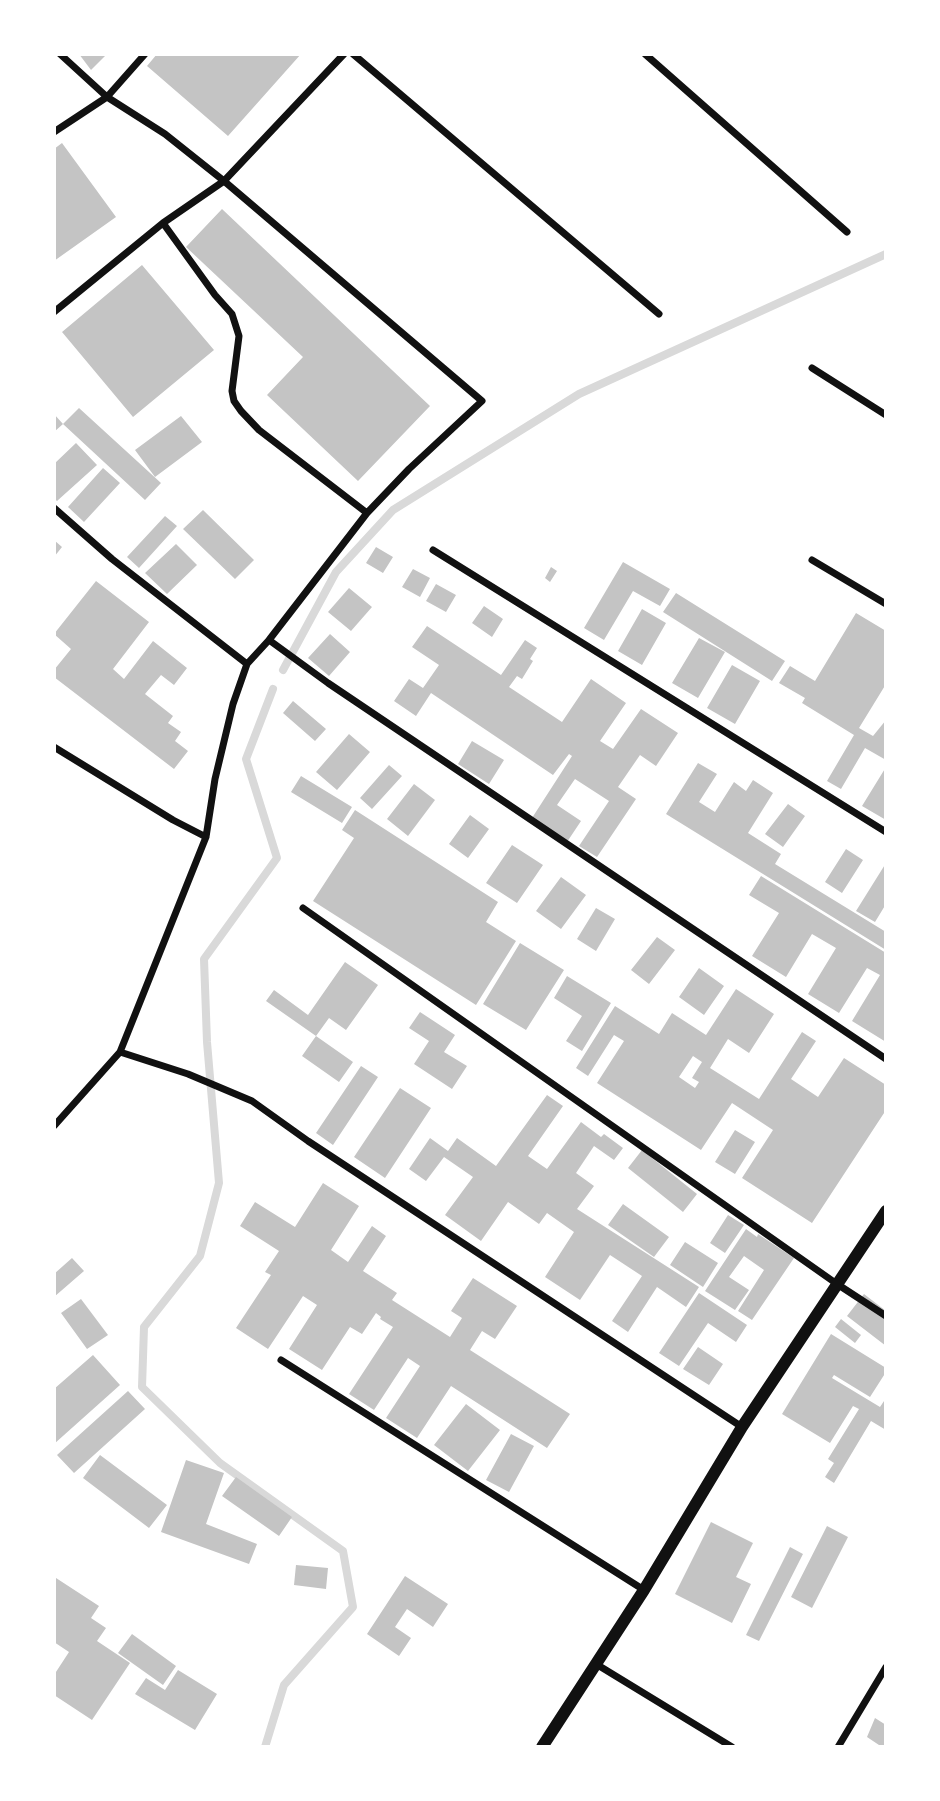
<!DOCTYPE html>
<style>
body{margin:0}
#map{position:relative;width:940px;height:1801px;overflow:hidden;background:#fff;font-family:Poppins,sans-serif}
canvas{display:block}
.frame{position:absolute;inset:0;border:56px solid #fff;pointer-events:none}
</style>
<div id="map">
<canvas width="940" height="1801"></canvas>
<div class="frame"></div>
</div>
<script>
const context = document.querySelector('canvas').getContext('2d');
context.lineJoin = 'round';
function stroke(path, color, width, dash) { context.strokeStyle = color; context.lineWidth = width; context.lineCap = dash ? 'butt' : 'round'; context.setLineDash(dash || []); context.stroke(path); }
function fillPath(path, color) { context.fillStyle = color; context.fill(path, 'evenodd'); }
stroke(new Path2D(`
 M283,670L336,572L393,510L579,394L886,254
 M265,1747L284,1685L353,1607L343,1551L220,1463L142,1387L144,1327L200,1256L219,1183L207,1042L204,959L277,858L246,759L273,689`), '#d9d9d9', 8);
fillPath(new Path2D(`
 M79,54H107L91,70Z
 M157,54H301L228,136L147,66Z
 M62,143L116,217L54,261V149Z
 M222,209L430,406L358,481L267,395L303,357L186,247Z
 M142,265L214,350L133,417L62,332Z
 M79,408L161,483L145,500L63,424Z
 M54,414L63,424L54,432Z
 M181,416L202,442L155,477L135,450Z
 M76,443L97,465L57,501L54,498V464Z
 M103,468L120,483L84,522L68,507Z
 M203,510L254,560L235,579L183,529Z
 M165,516L177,526L139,568L127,557Z
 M54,540L62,547L54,557Z
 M176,544L197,565L167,594L145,573Z
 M376,547L393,557L383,573L366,563Z
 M623,562L670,589L660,606L633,591L604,640L584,628Z
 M551,567L557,571L550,582L545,578Z
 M413,569L430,578L420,597L402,587Z
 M96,581L149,622L113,669L124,679L153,641L187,668L174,685L161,675L145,694L173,716L168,723L181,732L175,741L188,751L174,769L54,677V670L71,649L54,634Z
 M436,584L456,595L446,612L426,601Z
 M349,588L372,607L351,631L328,612Z
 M676,593L785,661L772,681L663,612Z
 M484,606L503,619L492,637L472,623Z
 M642,609L666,623L642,665L618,651Z
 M856,613L886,631V684L859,728L873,736L886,720V760L865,748L841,789L827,781L854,735L802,703L805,698L779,683L790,666L815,681Z
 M427,626L501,675L525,640L537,648L530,659L533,661L522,679L517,676L509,687L562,722L591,679L626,703L600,741L613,749L641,709L678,733L656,766L640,755L618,787L636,799L597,857L579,846L609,801L575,779L557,805L581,821L567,842L532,818L572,756L569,754L553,775L431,693L416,716L394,701L409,679L423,688L439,665L412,647Z
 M330,634L350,652L329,676L308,658Z
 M699,638L725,652L698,698L672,683Z
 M732,665L760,681L735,724L707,708Z
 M293,701L326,729L315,741L283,713Z
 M349,734L370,752L337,790L316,772Z
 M472,741L504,760L489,784L458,764Z
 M698,763L717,774L699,802L715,812L734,782L746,791L753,780L773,793L748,833L781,854L775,864L886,932V950L666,814Z
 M389,765L402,776L372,809L360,798Z
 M886,767V820L862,806Z
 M301,776L352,807L342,823L291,792Z
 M414,784L435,800L408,836L387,819Z
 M788,804L805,816L783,847L765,834Z
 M355,810L498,902L486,922L516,941L476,1005L313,901L354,838L342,830Z
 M470,815L489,829L468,858L449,844Z
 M512,845L543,865L517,903L486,883Z
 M846,849L863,860L842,893L825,882Z
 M886,863V904L875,922L856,911Z
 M761,876L886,953V1042L852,1021L880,975L867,968L839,1013L808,994L836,948L812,934L786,977L752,956L779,913L749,895Z
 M561,877L586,895L561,929L536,911Z
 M596,908L615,919L596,951L577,939Z
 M657,937L675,950L649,984L631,970Z
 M520,943L564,970L526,1030L483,1004Z
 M345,962L378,985L346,1030L329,1018L316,1036L353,1062L339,1082L302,1056L316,1036L266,1001L274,990L308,1015Z
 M699,968L724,986L704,1015L679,997Z
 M567,976L611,1003L582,1051L566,1041L582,1016L554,998Z
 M736,989L774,1014L749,1053L728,1039L710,1068L759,1099L802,1032L816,1041L791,1079L818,1097L844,1058L886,1085V1110L812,1223L742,1178L773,1130L732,1103L701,1150L597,1083L624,1041L614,1035L588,1076L576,1068L615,1006L659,1034L672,1013L706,1035ZM693,1056L702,1062L692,1078L699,1082L695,1088L679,1077Z
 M420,1012L455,1035L444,1052L467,1066L452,1089L414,1064L429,1041L409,1028Z
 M361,1066L378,1077L333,1145L316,1133Z
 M400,1088L431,1108L385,1178L354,1157Z
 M547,1095L563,1106L528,1156L547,1169L581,1122L601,1137L604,1134L623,1148L614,1160L594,1146L576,1173L594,1186L577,1209L699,1287L686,1307L657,1287L628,1332L612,1321L642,1276L610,1255L580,1300L545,1277L574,1232L547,1213L539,1224L508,1202L481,1241L445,1215L473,1177L444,1157L426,1181L409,1169L430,1138L448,1151L457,1138L496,1166Z
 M735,1130L755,1142L735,1174L715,1162Z
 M642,1150L697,1194L683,1212L628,1168Z
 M323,1183L359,1206L331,1250L348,1262L372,1226L386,1236L363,1271L397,1293L392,1300L450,1337L462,1318L451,1311L473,1278L517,1306L495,1339L482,1331L470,1350L570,1414L547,1448L451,1386L417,1438L386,1418L420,1366L408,1358L374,1410L349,1394L393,1327L380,1319L381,1317L376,1313L362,1334L350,1327L322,1370L289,1349L317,1305L303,1296L268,1349L236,1328L271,1275L265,1272L279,1251L240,1226L255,1202L295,1227Z
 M623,1204L669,1237L654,1257L608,1225Z
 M728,1215L744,1225L725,1253L710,1243Z
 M746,1229L757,1237L758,1234L794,1258L752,1320L738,1311L764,1270L744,1256L729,1277L749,1290L735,1310L705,1291Z
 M685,1242L718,1263L703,1287L670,1265Z
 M72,1258L84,1271L54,1297V1274Z
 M699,1293L747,1325L736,1342L708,1323L679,1366L659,1353Z
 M864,1294L886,1311V1346L847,1316Z
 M81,1299L108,1335L87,1349L61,1313Z
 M841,1319L861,1335L855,1343L835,1327Z
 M831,1334L886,1368V1372L870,1397L834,1375L832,1378L880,1407L886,1398V1430L871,1421L834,1483L825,1477L834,1463L828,1459L859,1409L853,1406L830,1443L782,1414Z
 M698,1347L723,1364L709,1385L683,1369Z
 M93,1355L120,1385L54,1444V1389Z
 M128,1391L145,1409L74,1473L57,1455Z
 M466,1404L500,1430L468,1471L434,1445Z
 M511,1434L534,1446L509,1492L486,1480Z
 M100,1455L167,1505L149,1528L83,1478Z
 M186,1460L224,1473L206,1524L257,1544L249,1564L161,1532Z
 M236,1477L292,1517L279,1536L222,1496Z
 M711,1522L753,1543L736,1577L751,1584L732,1623L675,1594Z
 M827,1526L848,1537L812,1608L791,1597Z
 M790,1547L803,1554L759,1641L746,1635Z
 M296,1565L328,1568L326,1589L294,1585Z
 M405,1576L448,1604L433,1627L407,1609L395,1627L411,1638L399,1656L367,1634Z
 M56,1578L99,1606L91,1618L106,1628L97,1641L130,1663L92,1720L54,1695V1675L69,1652L54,1642V1581Z
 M132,1634L176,1666L163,1685L118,1653Z
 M178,1670L217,1694L195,1730L135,1694L146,1678L165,1690Z
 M875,1718L886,1725V1747H882L867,1737Z`), '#c4c4c4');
stroke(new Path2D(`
 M353,54L659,314
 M645,54L847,232
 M54,132L107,97L145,54
 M163,223L215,295L232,314L239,336L232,391L234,401L241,411L259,430L367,513
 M54,312L163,223L224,181L344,54
 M812,368L886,415
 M54,508L112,559L247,664
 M433,550L886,832
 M812,560L886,604
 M269,640L328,683L886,1059
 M54,747L173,820L206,837
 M303,908L837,1284L886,1316
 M120,1052L188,1074L252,1101L308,1141L742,1427
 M54,1126L120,1052L206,837L215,779L233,704L247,664L269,640L367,513L409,469L482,401L224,181L165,134L107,97L60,54
 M281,1360L644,1590
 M596,1664L732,1747
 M838,1747L886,1667`), '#111', 7);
stroke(new Path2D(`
 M542,1747L644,1590L742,1427L886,1211`), '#111', 12);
</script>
